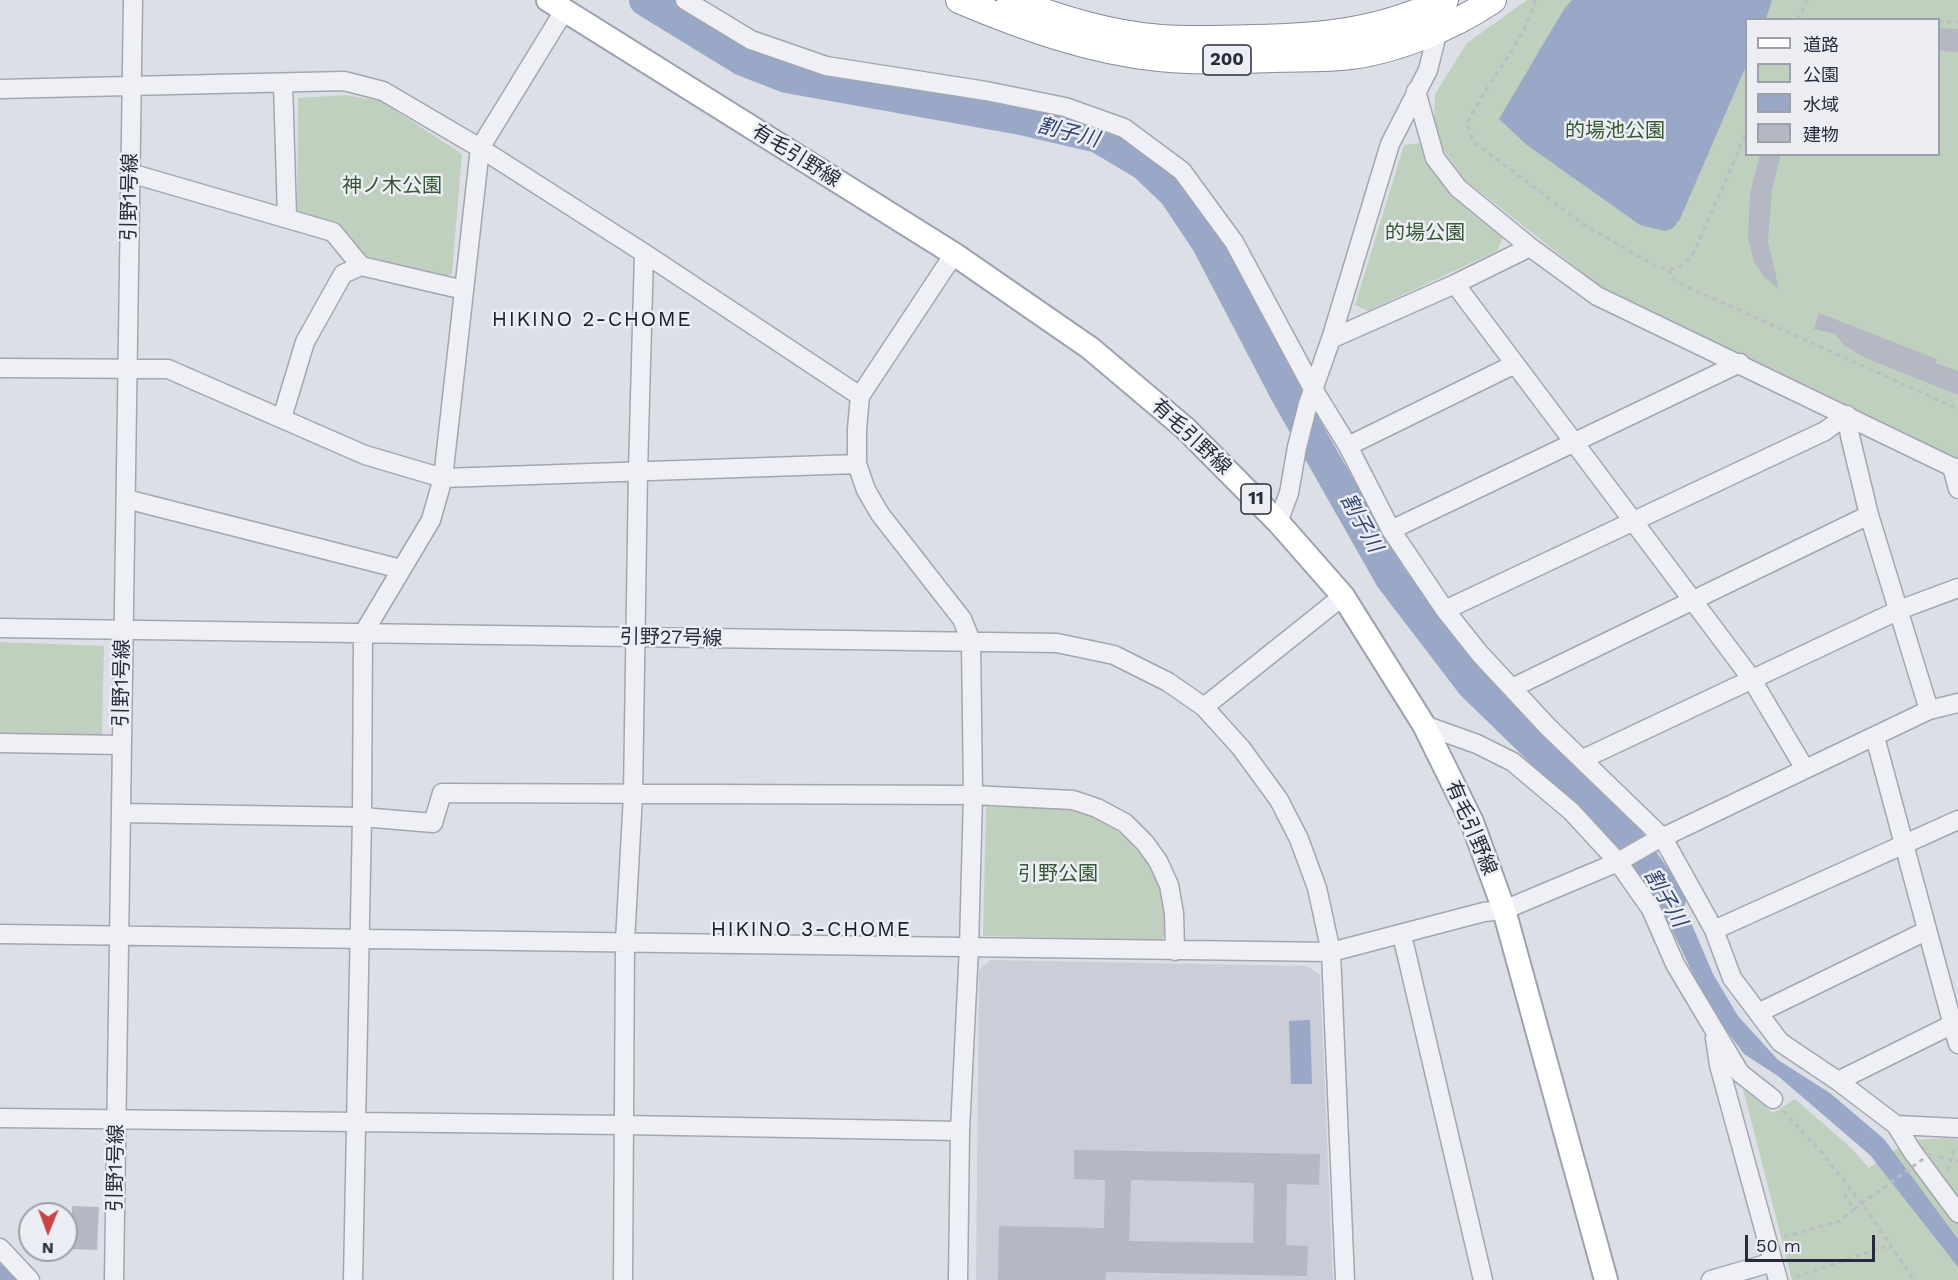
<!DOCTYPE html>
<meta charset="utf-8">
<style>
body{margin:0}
#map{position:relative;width:1958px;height:1280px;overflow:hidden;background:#dddfe6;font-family:"Work Sans","Noto Sans JP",sans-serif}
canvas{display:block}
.legend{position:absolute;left:1745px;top:18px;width:195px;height:138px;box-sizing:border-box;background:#eceef4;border:2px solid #9da0aa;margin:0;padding:8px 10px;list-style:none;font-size:18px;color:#272c3c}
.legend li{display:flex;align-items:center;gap:12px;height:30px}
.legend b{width:30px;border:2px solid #9da0aa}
.north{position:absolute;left:18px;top:1202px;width:60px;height:60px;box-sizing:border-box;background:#eceef4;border:2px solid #9da0aa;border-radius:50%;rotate:181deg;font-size:16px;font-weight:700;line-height:24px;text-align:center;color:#272c3c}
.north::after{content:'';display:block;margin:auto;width:21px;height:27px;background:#c94444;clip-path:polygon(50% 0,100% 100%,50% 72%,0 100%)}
.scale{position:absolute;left:1745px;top:1235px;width:130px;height:27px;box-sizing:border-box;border:3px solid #272c3c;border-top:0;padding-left:8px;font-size:18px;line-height:21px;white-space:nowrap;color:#272c3c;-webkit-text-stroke:4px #eceef4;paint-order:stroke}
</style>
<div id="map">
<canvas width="1958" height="1280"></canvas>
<ul class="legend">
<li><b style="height:8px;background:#fff"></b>道路</li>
<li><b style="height:16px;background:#c0d0be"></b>公園</li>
<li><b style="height:16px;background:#98a8c6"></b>水域</li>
<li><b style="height:16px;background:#b4b8c3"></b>建物</li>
</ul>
<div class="north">N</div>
<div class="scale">50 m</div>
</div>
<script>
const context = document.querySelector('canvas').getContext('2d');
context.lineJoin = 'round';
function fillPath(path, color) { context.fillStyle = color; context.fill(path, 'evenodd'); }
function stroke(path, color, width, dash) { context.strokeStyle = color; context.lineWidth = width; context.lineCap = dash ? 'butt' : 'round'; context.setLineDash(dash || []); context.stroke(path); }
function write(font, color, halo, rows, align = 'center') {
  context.font = font + ' "Work Sans","Noto Sans JP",sans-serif'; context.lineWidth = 5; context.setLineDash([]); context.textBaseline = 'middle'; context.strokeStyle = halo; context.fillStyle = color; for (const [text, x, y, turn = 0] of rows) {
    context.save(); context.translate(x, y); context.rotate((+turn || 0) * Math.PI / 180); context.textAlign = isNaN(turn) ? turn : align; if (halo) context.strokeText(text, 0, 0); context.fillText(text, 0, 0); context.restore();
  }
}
fillPath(new Path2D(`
 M990,960L1307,966L1320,975L1333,1280H976L979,970Z`), '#cbced8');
fillPath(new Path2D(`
 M1527,0H1958V461L1606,291L1465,180L1440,145L1434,121L1435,94L1467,43ZM1746,20H1938V154H1746Z
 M345,95L381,101L462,154L452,273L445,279L373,260L358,250L337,224L297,212L298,98Z
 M1419,143L1433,173L1468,209L1503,238L1497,251L1368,311L1355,305L1404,145Z
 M0,642L104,646L102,735L0,734Z
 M986,806C1018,807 1056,803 1087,813C1115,823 1147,857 1159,883C1165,898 1165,918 1166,934L1161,940L983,936Z
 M1743,1089L1773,1113L1795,1099L1850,1147L1869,1168L1910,1140L1948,1138L1958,1140V1280H1792Z`), '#c0d0be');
fillPath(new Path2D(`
 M1572,0H1772L1766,19L1746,20V66L1680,219L1673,228L1665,231L1640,225L1527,145L1499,119L1564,9Z
 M1656,859L1683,904L1713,974L1738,1016L1778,1060L1830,1093L1884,1139L1958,1239V1267L1870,1155L1778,1076L1744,1054L1709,1007L1658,901L1634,868Z
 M1310,1020L1312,1084H1291L1289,1021Z`), '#98a8c6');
stroke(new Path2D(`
 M645,0L743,60L787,77L1021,119L1098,137L1145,165L1175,194L1207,242L1286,393L1391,578L1472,684L1619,827L1670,899
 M0,1269L10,1280`), '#98a8c6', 32);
fillPath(new Path2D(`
 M1938,28L1958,29V52L1938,51Z
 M1760,154H1781L1772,190L1768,241L1779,289L1764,277L1754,262L1748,239L1750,193Z
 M1819,313L1937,359L1935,363L1958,371V395L1863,357L1844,345L1835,334L1814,329Z
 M1074,1150L1320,1154L1319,1185L1287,1184L1286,1245L1308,1246L1307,1276L1106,1272L1105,1280H998L999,1226L1104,1228L1105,1180L1074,1179ZM1131,1180L1254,1183L1253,1243L1129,1241Z
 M72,1206L99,1207L97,1250L71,1249Z`), '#b4b8c3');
const minor = new Path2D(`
 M685,0L751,40L826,66L986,91L1065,107L1124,128L1182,171L1234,242L1313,389L1348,446L1391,530L1445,610L1480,654L1548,727L1663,838L1714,930L1732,978L1780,1042L1838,1081L1896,1125L1912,1151L1958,1213
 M283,83L287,217
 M0,89L344,81L383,91L480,148L644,253L860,396
 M1416,91L1435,158L1458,188L1530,247L1597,296L1952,467L1958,468
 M130,173L333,232L361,266L464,290
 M954,254L860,396L857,429V464L866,490L880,514L962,619L971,641L973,795L969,947L960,1131L958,1280
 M1455,284L1751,678L1805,769
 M1331,339L1455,284L1530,247
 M0,368L168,369L365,455L443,478L857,464
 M282,418L305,342L343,274L361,266
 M1348,446L1515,364
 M1952,467L1958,489
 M126,499L401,569
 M1278,522L1289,493L1297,447L1308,404L1331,339L1390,144L1428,70L1438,30L1435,23
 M1391,530L1740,363
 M1445,610L1825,431L1847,415L1850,436L1869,515L1929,710
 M0,628L1057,643L1114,655L1168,682L1204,707L1241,748L1279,800L1299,839L1317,888L1331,952L1345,1280
 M1512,688L1869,515
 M1204,707L1343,596
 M1424,725L1477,744L1513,762L1571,811L1618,862L1651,909L1675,964L1740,1073L1773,1099
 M1875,737L1958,1044
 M0,743L121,745
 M1583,759L1899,610L1958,588
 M123,813L362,817L433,823L442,793L973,795L1073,800L1097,808L1125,823L1145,843L1158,861L1169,885L1174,913L1175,951
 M1714,930L1958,820
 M0,934L1331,952L1484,912L1504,910L1618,862L1651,843L1929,710L1958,703
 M1402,935L1483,1280
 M1758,1013L1926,931
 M1715,1038L1719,1065L1778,1280
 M1838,1081L1951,1025
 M0,1118L624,1125L960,1131
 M1896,1125L1958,1128
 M0,1248L30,1280
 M114,1280L133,0
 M353,1280L362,817L363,634L431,520L443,478L480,148L564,11
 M623,1280L625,942L633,795L638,471L644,253
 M1711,1280L1773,1262`);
const major = new Path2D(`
 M548,0L954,254L1090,348L1186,429L1278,522L1343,596L1424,725L1472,822L1504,910L1606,1280`);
const highway = new Path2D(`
 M959,0C1023,27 1090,51 1159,58C1197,62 1235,60 1273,59C1295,58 1319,59 1341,57C1391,53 1452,28 1493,0
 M1010,0C1059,18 1109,34 1161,38C1192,40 1222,39 1253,38C1322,37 1382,31 1445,0`);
stroke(minor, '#a3a6b0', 21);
stroke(major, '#9da2b2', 26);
stroke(highway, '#858b9c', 28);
stroke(new Path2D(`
 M1535,0C1523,46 1485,82 1467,125L1474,142L1583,224L1655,266C1675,272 1682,269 1694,252L1746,134
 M1798,20L1807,0
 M1938,22H1958
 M1668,270L1676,281L1688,287L1958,409
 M1783,1111L1823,1154L1866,1209L1914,1280
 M1939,1157L1958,1161
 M1948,1171L1955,1145
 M1784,1237L1840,1221L1854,1209L1845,1196L1851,1191
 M1796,1277L1890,1245`), '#bbbdc5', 3, [4.5, 4.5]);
stroke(minor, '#eff0f5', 18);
stroke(major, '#fff', 22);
stroke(highway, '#fff', 26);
stroke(new Path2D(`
 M1854,1209L1930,1154`), '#bbbdc5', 3, [4.5, 4.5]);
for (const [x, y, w] of [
 [1227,60,48],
 [1256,499,30]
]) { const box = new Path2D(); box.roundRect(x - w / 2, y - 15, w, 30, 4.5); context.fillStyle = '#eceef4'; context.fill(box); stroke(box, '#272c3c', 1.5); }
write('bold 18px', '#272c3c', null, [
 ["200",1227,60],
 ["11",1256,499]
]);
write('20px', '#365835', '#eceef4', [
 ["的場池公園",1615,131],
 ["神ノ木公園",392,186],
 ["的場公園",1425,233],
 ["引野公園",1058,874]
]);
write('20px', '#272c3c', '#eceef4', [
 ["有毛引野線",796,156,32],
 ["引野1号線",130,197,-89],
 ["有毛引野線",1191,437,43],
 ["引野27号線",671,638,1],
 ["引野1号線",122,683,-89],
 ["有毛引野線",1471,828,67],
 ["引野1号線",116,1168,-89]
]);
write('italic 21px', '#32456f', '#eceef4', [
 ["割子川",1068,133,14],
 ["割子川",1361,523,61],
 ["割子川",1665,898,60]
]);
context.letterSpacing = '1.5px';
write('21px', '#191d2d', '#eceef4', [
 ["HIKINO 2-CHOME",592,320],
 ["HIKINO 3-CHOME",811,930]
]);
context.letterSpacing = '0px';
</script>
